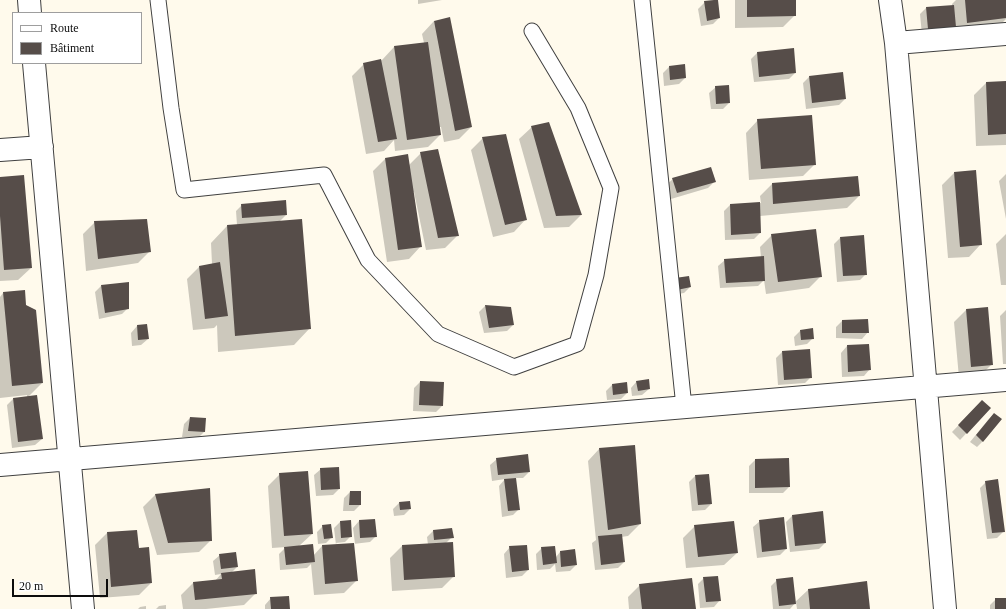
<!DOCTYPE html>
<meta charset="utf-8">
<style>
body{margin:0}
#map{position:relative;width:1006px;height:609px;overflow:hidden;background:#fffaec;font-family:"Times New Roman",serif}
canvas{display:block}
.legend{position:absolute;left:12px;top:12px;width:130px;height:52px;box-sizing:border-box;background:#fff;border:1px solid #9e9e9e;margin:0;padding:5px 7px;list-style:none;font-size:12px;color:#0d0d0d}
.legend li{display:flex;align-items:center;gap:8px;height:20px}
.legend b{width:20px;border:1px solid #9e9e9e}
.scale{position:absolute;left:12px;top:579px;width:96px;height:18px;box-sizing:border-box;border:2px solid #0d0d0d;border-top:0;padding-left:5px;font-size:12px;line-height:14px;white-space:nowrap;color:#0d0d0d;-webkit-text-stroke:3px #fff;paint-order:stroke}
</style>
<div id="map">
<canvas width="1006" height="609"></canvas>
<ul class="legend">
<li><b style="height:5px;background:#fff"></b>Route</li>
<li><b style="height:11px;background:#564d49"></b>Bâtiment</li>
</ul>
<div class="scale">20 m</div>
</div>
<script>
const context = document.querySelector('canvas').getContext('2d');
context.lineJoin = 'round';
function fillPath(path, color) { context.fillStyle = color; context.fill(path, 'evenodd'); }
function stroke(path, color, width, dash) { context.strokeStyle = color; context.lineWidth = width; context.lineCap = dash ? 'butt' : 'round'; context.setLineDash(dash || []); context.stroke(path); }
fillPath(new Path2D(`
 M418,0H442L418,4Z
 M735,0H795V15L783,27L735,28Z
 M956,0H1006V19L996,29L956,34L955,27L949,33L922,35L920,14L926,8L952,6V4Z
 M705,2L719,18L713,24L701,26L698,9Z
 M434,21L471,127L459,139L444,142L441,127H439L440,135L428,147L395,151L394,140L384,151L366,154L352,76L364,64L382,60L394,47L424,43L422,34Z
 M757,53L795,73L789,79L754,82L751,59Z
 M669,67L685,78L679,84L664,86L663,73Z
 M809,77L845,99L839,105L806,109L803,83Z
 M1006,82V145L976,146L974,95L986,83Z
 M716,87L729,103L723,109H711L709,93Z
 M758,120L815,164L803,176L749,180L746,133Z
 M532,127L581,215L569,227L544,228L519,139Z
 M483,138L526,219L514,232L493,237L471,150Z
 M421,153L457,236L445,248L426,250L414,192H413L421,246L409,259L387,262L373,171L385,159L409,165Z
 M954,173L981,244L969,257L948,258L942,185Z
 M1006,174V219L999,181Z
 M857,177L859,196L847,208L760,216V233L754,239L725,240L724,211L730,205L761,203L760,196L772,184Z
 M0,178L31,268L18,280L0,281Z
 M673,179L714,182L708,188L671,199L666,185Z
 M242,205L286,215L279,222L310,328L294,345L218,352L217,325L214,328L193,330L187,279L199,267L212,264L211,243L227,226L237,225L236,211Z
 M95,222L150,251L138,263L86,271L83,234Z
 M1006,234V285H1001L996,244Z
 M772,235L821,276L809,288L766,294L764,280L758,286L720,288L718,266L725,260L761,258L760,247Z
 M840,238L866,274L860,280L837,282L834,244Z
 M688,277L690,287L684,293L672,295Z
 M101,286L128,308L122,314L99,319L95,292Z
 M3,293L26,306L42,383L28,397L42,439L35,445L12,448L7,405L13,399L27,397V395L0,398V297Z
 M485,306L513,325L507,331L484,333L479,312Z
 M987,308L992,364L980,376L959,378L954,322L966,310Z
 M1006,310V364H1003L1000,316Z
 M842,321L868,332L862,339L836,338V327Z
 M146,325L148,339L141,345L132,346L131,333L137,326Z
 M800,331L813,338L807,344L795,346L794,337Z
 M868,345L870,369L864,376L842,377L841,353L847,346Z
 M782,352L811,377L805,383L778,385L776,358Z
 M637,381L649,389L642,395L632,396L631,388Z
 M420,382L442,406L436,412L413,411L414,388Z
 M612,385L627,393L621,399L607,400L606,391Z
 M982,401L990,408L960,440L952,432Z
 M994,414L983,441L977,447L970,442L988,420Z
 M190,418L204,432L198,438L182,437L184,424Z
 M600,448L640,524L628,536L621,537L624,562L618,568L595,570L592,543L596,540L588,461Z
 M497,459L529,472L523,478H515L519,509L513,515L502,517L499,486L505,479L492,481L490,465Z
 M755,460L789,487L783,493H749V466Z
 M321,469L339,489L333,495L316,496L314,475Z
 M280,474L312,534L299,546L313,556L322,546L336,545L334,528L340,522L350,521L351,536L345,542L336,543L337,545L355,544L353,528L359,521L374,520L376,536L370,542L353,544L356,581L344,593L314,595L311,564L307,568L280,570L279,554L286,547L272,548L268,486Z
 M695,476L711,504L705,510L692,511L689,482Z
 M986,482L1003,532L997,538L987,539L980,488Z
 M209,490L211,540L199,552L157,555L143,507L155,495Z
 M350,492L360,505L354,511H343L344,498Z
 M399,503L410,509L404,515L394,516L393,509Z
 M792,516L825,543L819,549L790,552L786,522Z
 M760,521L786,549L780,555L757,558L753,527Z
 M323,526L332,537L326,543L318,544L317,532Z
 M695,526L737,553L724,565L686,568L683,538Z
 M452,529V537L446,543L454,576L442,588L392,591L390,558L402,546L428,545L427,537L433,531Z
 M107,533L151,583L139,595L100,598L95,545Z
 M510,547L528,570L522,576L506,578L504,554Z
 M542,548L556,557L560,552L576,565L570,571L556,572L555,564L550,569L537,570L536,554Z
 M220,555L237,567L231,573L256,593L244,605L206,609H183L181,595L193,583L215,581L221,574L215,575L213,561Z
 M704,578L720,600L714,607L700,608L698,584Z
 M777,580L794,603L808,590L869,609H797L796,602L790,609H773L771,586Z
 M640,585L695,609H629L628,597Z
 M271,598L289,609H265V605Z
 M996,599L1005,609H990V605Z
 M166,605V609H156L159,606Z
 M146,606V609H138L140,607Z`), '#0003');
fillPath(new Path2D(`
 M714,0H718L720,18L707,21L704,1Z
 M747,0H796V16L747,17Z
 M965,0H1006V18L967,23Z
 M954,5L956,27L928,29L926,7Z
 M450,17L472,127L455,131L434,21Z
 M428,42L441,135L407,140L394,46Z
 M794,48L796,73L759,77L757,52Z
 M381,59L397,139L378,142L363,63Z
 M685,64L686,78L670,80L669,66Z
 M843,72L846,99L812,103L809,76Z
 M1006,81V134L988,135L986,82Z
 M729,85L730,103L716,104L715,86Z
 M812,115L816,165L761,169L757,119Z
 M549,122L582,215L556,216L531,126Z
 M506,134L527,220L505,225L482,137Z
 M438,149L459,236L438,238L420,152Z
 M408,154L422,247L398,250L385,158Z
 M711,167L716,182L677,193L672,178Z
 M976,170L982,245L960,247L954,172Z
 M24,175L32,268L4,270L0,216V177Z
 M858,176L860,196L773,204L772,183Z
 M286,200L287,215L242,218L241,204Z
 M760,202L761,233L731,235L730,204Z
 M147,219L151,252L98,259L94,221Z
 M302,219L311,329L235,336L227,225Z
 M816,229L822,277L778,282L771,234Z
 M864,235L867,275L843,276L840,237Z
 M764,256L765,281L726,283L724,259Z
 M220,262L228,316L205,319L199,266Z
 M689,276L691,287L677,290L675,278Z
 M129,282V309L105,313L101,285Z
 M25,290L26,305L36,310L43,383L12,386L3,292Z
 M485,305L511,307L514,325L489,328Z
 M988,307L993,365L971,367L966,309Z
 M868,319L869,333H842V320Z
 M147,324L149,339L138,340L137,325Z
 M813,328L814,339L801,340L800,330Z
 M869,344L871,370L848,372L847,345Z
 M810,349L812,378L784,380L782,351Z
 M649,379L650,389L638,391L636,381Z
 M420,381L444,382L443,406L419,405Z
 M627,382L628,393L613,395L612,384Z
 M37,395L43,439L18,442L13,398Z
 M982,400L991,408L967,434L958,425Z
 M994,413L1002,419L983,442L976,435Z
 M190,417L206,418L205,432L188,431Z
 M635,445L641,524L608,530L599,448Z
 M528,454L530,472L498,475L496,458Z
 M789,458L790,487L755,488V459Z
 M339,467L340,489L321,490L320,468Z
 M308,471L313,534L284,536L279,473Z
 M709,474L712,504L698,505L695,475Z
 M516,478L520,510L508,511L504,479Z
 M998,479L1005,532L992,533L985,481Z
 M210,488L212,541L168,543L155,494Z
 M350,491H361V505H349Z
 M410,501L411,509L400,510L399,502Z
 M823,511L826,543L795,546L792,515Z
 M784,517L787,549L762,552L759,520Z
 M375,519L377,537L360,538L359,520Z
 M351,520L352,537L341,538L340,521Z
 M734,521L738,553L698,557L694,525Z
 M331,524L333,538L324,539L322,525Z
 M452,528L454,538L434,540L433,530Z
 M137,530L139,548L149,547L152,583L111,587L107,532Z
 M622,534L625,562L601,565L598,536Z
 M453,542L455,577L404,580L402,545Z
 M354,543L358,581L325,584L322,545Z
 M313,544L315,562L286,565L284,547Z
 M527,545L529,570L512,572L509,546Z
 M555,546L557,563L543,565L541,547Z
 M575,549L577,565L561,567L560,551Z
 M236,552L238,567L221,569L219,554Z
 M255,569L257,594L195,600L193,582L222,579L221,573Z
 M718,576L721,601L706,602L703,577Z
 M793,577L796,604L779,606L776,579Z
 M692,578L696,609H642L639,584Z
 M867,581L870,609H810L808,589Z
 M289,596L290,609H271L270,597Z
 M995,598H1006V609H995Z`), '#564d49');
const lane = new Path2D(`
 M158,0L171,108L184,190L324,175L368,260L438,334L514,367L577,344L596,275L611,188L578,108L532,31
 M642,0L684,407`);
const street = new Path2D(`
 M29,0L30,13
 M890,0L896,43L945,609
 M896,43L1006,34
 M34,63L83,609
 M0,150L42,147
 M0,465L1006,380`);
stroke(lane, '#404040', 17);
stroke(street, '#404040', 24);
stroke(lane, '#fff', 15);
stroke(street, '#fff', 22);
</script>
